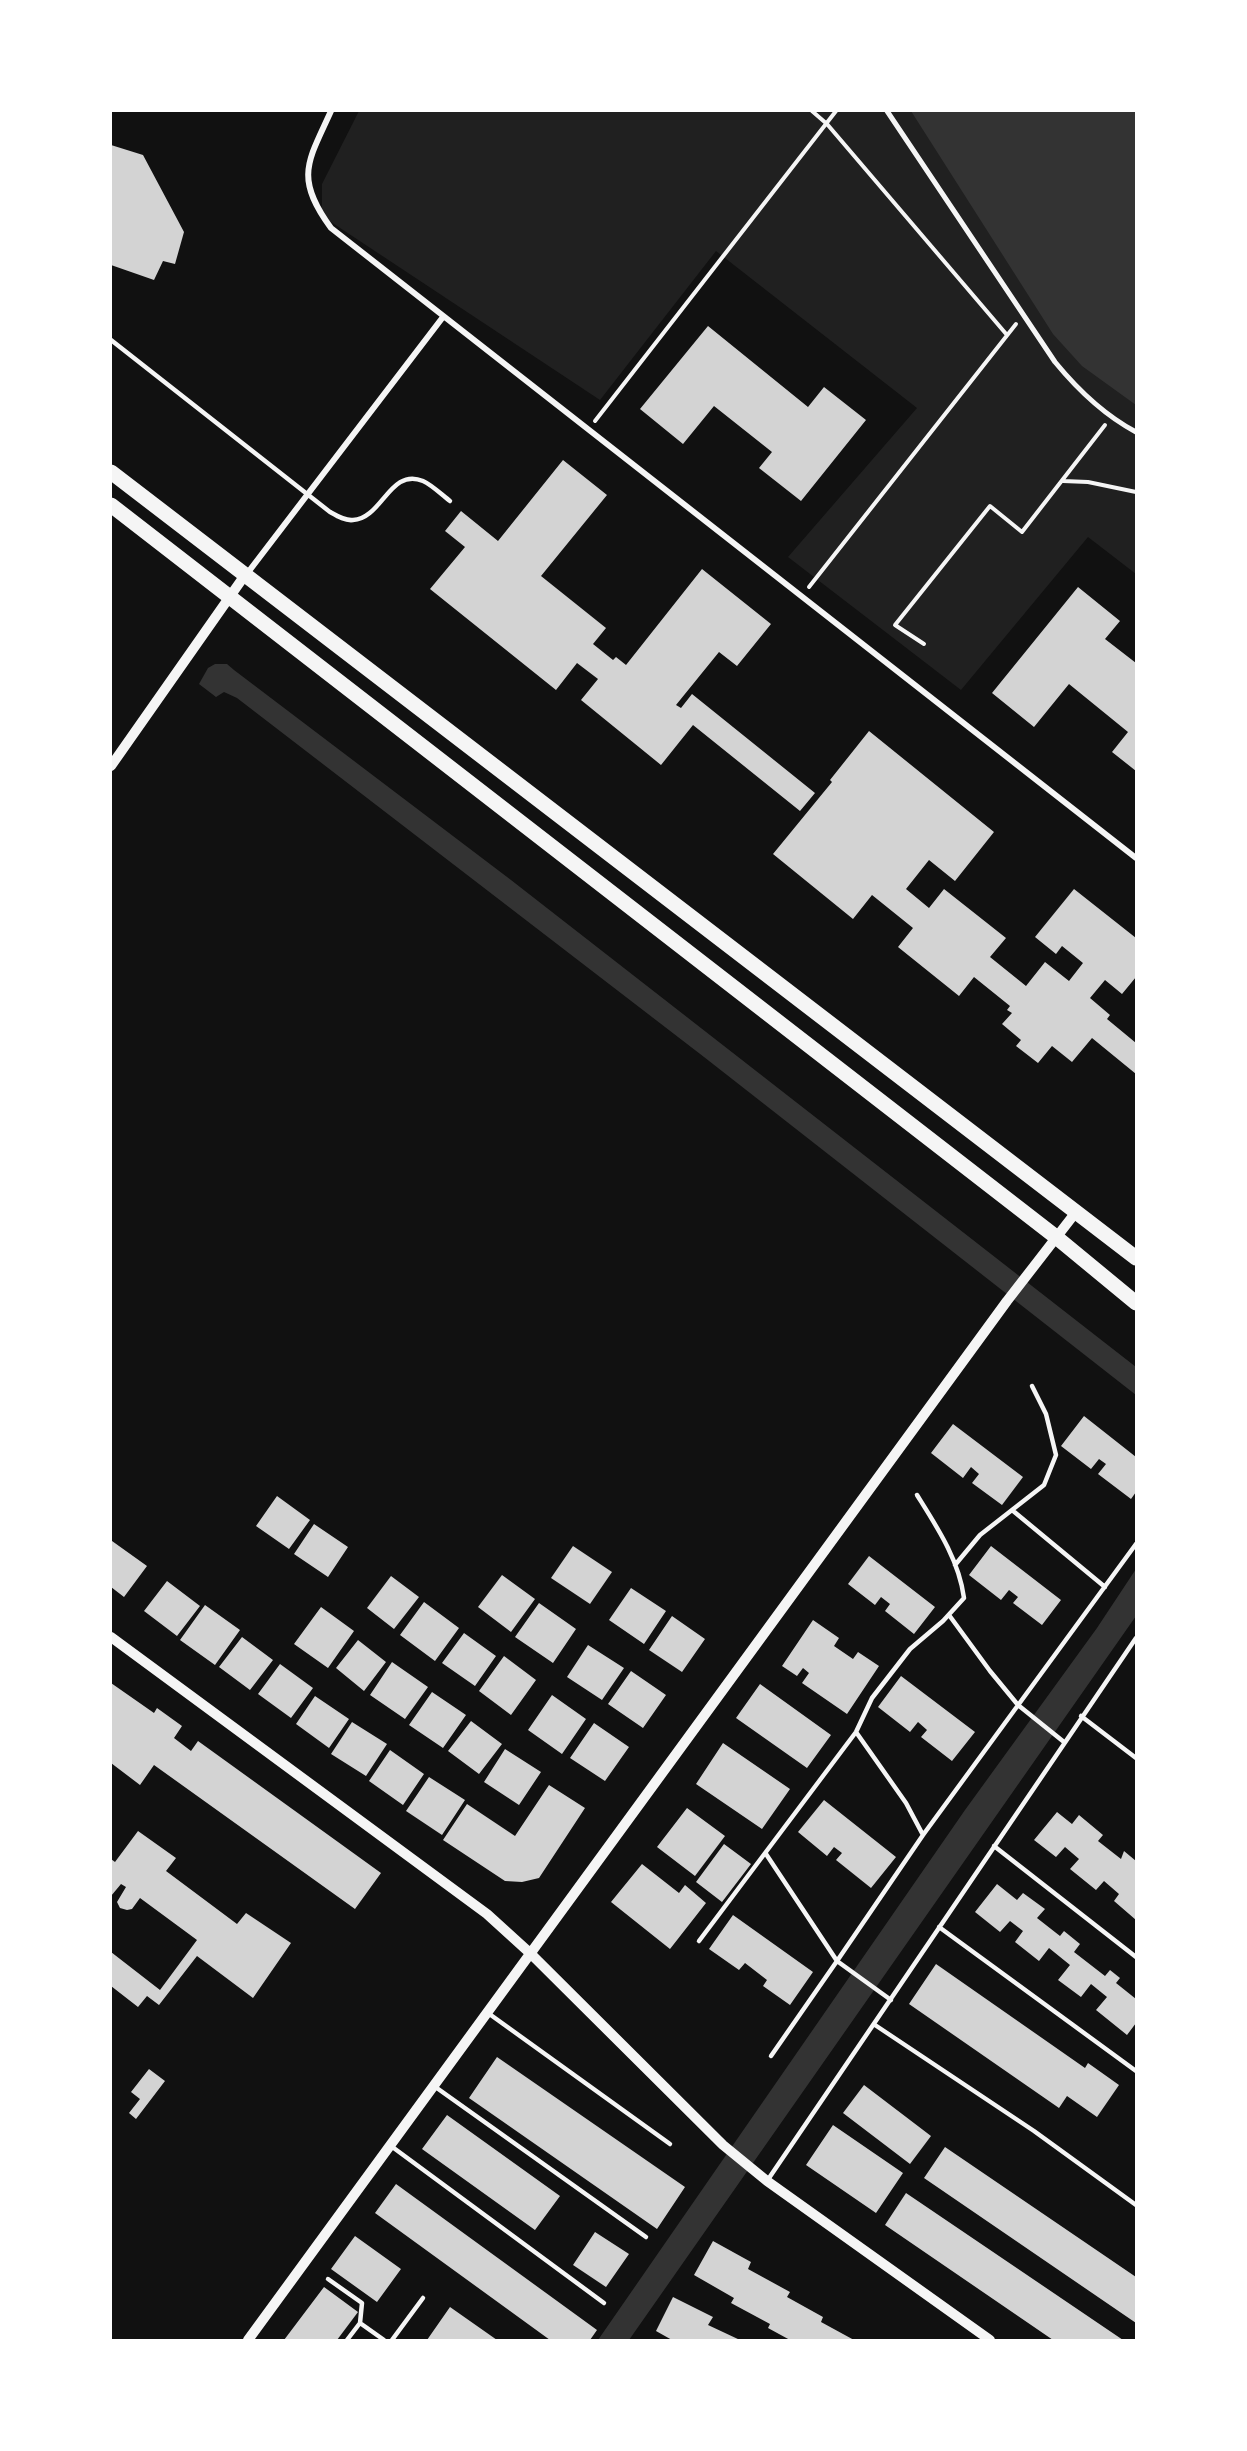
<!DOCTYPE html>
<style>
body{margin:0}
#map{position:relative;width:1247px;height:2451px;overflow:hidden;background:#111;font-family:"Space Grotesk",sans-serif}
canvas{display:block}
.frame{position:absolute;inset:0;border:112px solid #fff;pointer-events:none}
</style>
<div id="map">
<canvas width="1247" height="2451"></canvas>
<div class="frame"></div>
</div>
<script>
const context = document.querySelector('canvas').getContext('2d');
context.lineJoin = 'round';
function fillPath(path, color) { context.fillStyle = color; context.fill(path, 'evenodd'); }
function stroke(path, color, width, dash) { context.strokeStyle = color; context.lineWidth = width; context.lineCap = dash ? 'butt' : 'round'; context.setLineDash(dash || []); context.stroke(path); }
fillPath(new Path2D(`
 M359,111H1136V574L1088,537L961,690L788,557L917,408L716,251L600,400L322,216V184Z`), '#202020');
fillPath(new Path2D(`
 M911,111H1136V405L1082,366L1053,334Z
 M215,664H227L234,670L511,880L1136,1367V1395L704,1057L237,698L224,692L216,697L199,684L208,668Z
 M1136,1569V1616L629,2340H598L965,1810L1097,1628Z`), '#333');
fillPath(new Path2D(`
 M111,145L143,155L184,232L175,264L163,261L154,280L111,265Z
 M708,326L808,407L824,387L866,420L801,501L759,468L772,452L714,406L683,444L640,409Z
 M563,460L607,495L541,576L606,628L593,644L613,660L616,657L626,665L702,569L771,624L737,666L719,652L676,705L681,708L692,694L815,793L800,811L693,725L661,765L581,700L598,679L577,663L556,690L430,589L465,547L445,531L461,511L498,541Z
 M1078,587L1120,621L1105,639L1136,663V771L1112,752L1128,732L1069,684L1034,727L992,693Z
 M869,731L994,832L955,881L929,860L906,889L929,908L944,889L1006,938L990,957L1026,986L1045,962L1069,981L1083,963L1062,946L1056,954L1035,937L1074,889L1136,938V977L1122,994L1105,980L1090,998L1110,1015L1107,1019L1136,1043V1074L1092,1038L1072,1062L1052,1046L1038,1063L1016,1046L1021,1040L1002,1024L1012,1013L1007,1010L1010,1006L974,977L959,996L898,947L913,928L872,895L853,919L773,854L832,782L830,780Z
 M1084,1416L1136,1457V1492L1131,1499L1098,1474L1106,1464L1099,1459L1091,1469L1061,1446Z
 M953,1424L1023,1477L1002,1505L972,1483L979,1474L971,1467L963,1478L931,1453Z
 M277,1496L310,1520L289,1549L256,1526Z
 M314,1524L348,1547L328,1577L294,1554Z
 M112,1541L147,1566L124,1597L111,1587Z
 M573,1546L612,1572L590,1604L551,1578Z
 M991,1546L1061,1600L1042,1625L1013,1603L1018,1597L1009,1590L1001,1600L969,1575Z
 M869,1556L935,1607L914,1634L885,1611L890,1604L881,1597L875,1605L848,1584Z
 M502,1575L535,1599L511,1632L478,1607Z
 M391,1576L419,1597L394,1629L367,1608Z
 M167,1581L200,1606L177,1636L144,1611Z
 M631,1588L666,1611L644,1644L609,1620Z
 M424,1602L459,1628L435,1661L400,1635Z
 M539,1603L576,1629L553,1663L515,1637Z
 M205,1605L240,1630L215,1665L180,1640Z
 M321,1607L354,1631L328,1668L294,1644Z
 M672,1616L705,1639L682,1672L649,1650Z
 M813,1620L839,1638L834,1646L853,1659L858,1652L879,1666L847,1714L802,1683L809,1673L803,1668L797,1676L782,1666Z
 M464,1633L496,1656L475,1686L442,1663Z
 M242,1637L273,1660L250,1690L219,1667Z
 M358,1640L386,1662L364,1691L336,1668Z
 M588,1645L624,1668L602,1700L567,1677Z
 M504,1656L536,1680L511,1715L479,1691Z
 M392,1662L428,1687L405,1719L370,1695Z
 M280,1664L313,1688L291,1718L258,1694Z
 M631,1671L666,1695L643,1728L608,1704Z
 M901,1676L975,1732L952,1761L921,1737L927,1730L918,1722L910,1732L878,1707Z
 M111,1683L154,1713L157,1708L182,1726L174,1738L191,1751L198,1741L381,1873L355,1909L154,1765L140,1785L111,1763Z
 M760,1684L831,1735L807,1768L736,1718Z
 M432,1692L466,1715L443,1748L409,1725Z
 M552,1695L586,1719L562,1754L528,1730Z
 M315,1696L349,1719L329,1748L296,1724Z
 M471,1721L502,1744L479,1774L448,1751Z
 M352,1722L387,1744L366,1776L331,1754Z
 M594,1723L629,1747L605,1781L570,1758Z
 M723,1743L790,1789L762,1829L696,1784Z
 M505,1749L541,1772L519,1805L484,1782Z
 M390,1750L424,1774L403,1805L369,1781Z
 M429,1777L465,1800L442,1835L406,1811Z
 M549,1785L585,1808L539,1878L522,1882L505,1881L443,1840L467,1804L515,1836Z
 M824,1800L896,1857L871,1888L836,1860L842,1853L834,1847L827,1856L798,1832Z
 M687,1808L725,1836L695,1876L657,1847Z
 M1057,1812L1072,1824L1079,1815L1103,1835L1098,1841L1121,1859L1124,1851L1136,1861V1920L1114,1901L1119,1894L1104,1881L1096,1890L1070,1869L1079,1859L1065,1847L1056,1857L1034,1840Z
 M138,1831L176,1858L166,1871L237,1924L246,1913L291,1943L253,1998L197,1956L159,2005L147,1996L138,2007L111,1986V1952L160,1990L197,1940L140,1898L132,1909L127,1910L120,1908L117,1902L126,1887L121,1884L111,1896V1859L115,1862Z
 M724,1844L751,1864L722,1902L696,1882Z
 M642,1864L679,1893L685,1885L706,1903L670,1949L611,1902Z
 M997,1884L1017,1900L1023,1893L1045,1909L1037,1918L1060,1936L1064,1931L1080,1944L1074,1952L1105,1976L1110,1970L1120,1978L1116,1983L1136,1999V2023L1127,2035L1096,2010L1107,1997L1091,1984L1081,1997L1058,1980L1070,1965L1049,1948L1039,1961L1015,1942L1023,1931L1010,1921L1000,1932L975,1912Z
 M733,1915L813,1972L790,2005L763,1986L767,1980L745,1963L739,1970L709,1949Z
 M936,1964L1085,2068L1088,2063L1119,2085L1097,2117L1067,2096L1059,2108L909,2004Z
 M497,2057L685,2187L657,2229L469,2098Z
 M149,2069L165,2081L136,2119L129,2113L140,2099L131,2092Z
 M864,2085L931,2136L910,2164L843,2113Z
 M447,2115L560,2196L535,2230L422,2149Z
 M833,2125L903,2173L876,2213L806,2165Z
 M945,2147L1136,2277V2323L924,2178Z
 M396,2184L597,2330L590,2340H550L375,2213Z
 M906,2193L1123,2340H1053L885,2225Z
 M595,2232L629,2254L606,2287L573,2265Z
 M355,2236L401,2269L377,2302L331,2269Z
 M713,2241L751,2262L748,2269L790,2292L787,2297L823,2317L821,2322L854,2340H790L768,2328L770,2324L731,2303L734,2298L694,2275Z
 M324,2287L358,2312L337,2340H284Z
 M673,2297L713,2317L708,2325L740,2340H672L656,2331Z
 M450,2307L497,2340H427Z`), '#d3d3d3');
stroke(new Path2D(`
 M812,111L827,124L1007,335
 M595,421L836,111
 M1063,481L1088,482L1136,492
 M809,587L1016,324
 M924,644L895,625L990,506L1022,532L1105,425`), '#f5f5f5', 4);
stroke(new Path2D(`
 M111,340L330,512C337,516 345,521 353,520C382,519 390,467 423,481C432,485 442,495 450,501
 M1012,1510L1105,1587
 M955,1565L980,1535L1044,1485L1056,1455L1046,1414L1032,1386
 M949,1615L990,1671L1018,1705L1064,1742
 M1081,1716L1136,1758
 M856,1732L906,1803L923,1835
 M994,1846L1136,1957
 M766,1854L837,1961L923,1835L1136,1544
 M939,1927L1136,2071
 M699,1941L856,1732L872,1698L910,1649L943,1621L964,1598C959,1560 937,1527 917,1495
 M488,2013L670,2144
 M875,2025L1034,2131L1136,2205
 M771,2056L837,1961L891,2000
 M434,2086L646,2237
 M391,2146L604,2303
 M767,2181L1136,1638
 M328,2279L362,2303L360,2323L347,2340
 M360,2323L384,2340
 M392,2340L423,2298`), '#f5f5f5', 4.5);
stroke(new Path2D(`
 M887,111L1055,362C1078,390 1104,415 1136,432`), '#f5f5f5', 5);
stroke(new Path2D(`
 M331,111C308,162 294,177 331,228L1136,858
 M246,575L443,317`), '#f5f5f5', 6);
stroke(new Path2D(`
 M111,766L245,575
 M111,1637L487,1914L531,1954L723,2145L767,2181L990,2340
 M248,2340L1007,1301L1076,1212`), '#f5f5f5', 10);
stroke(new Path2D(`
 M111,472L1136,1258
 M111,505L1056,1237L1136,1303`), '#f5f5f5', 15);
</script>
